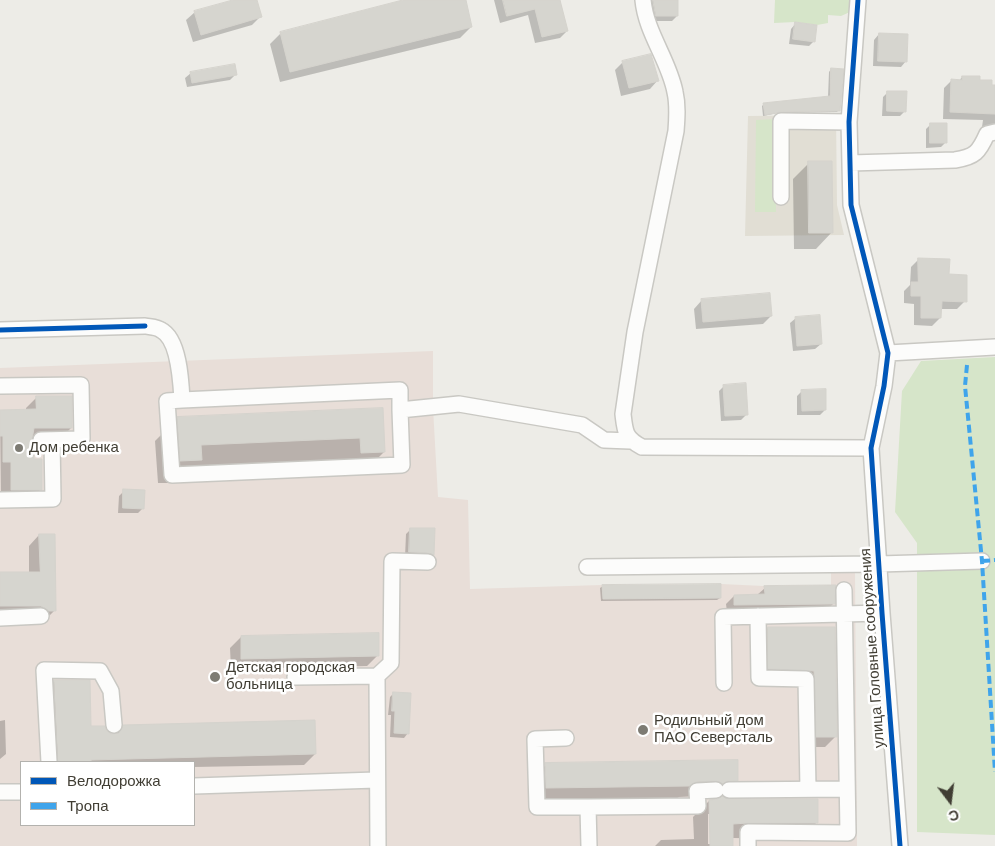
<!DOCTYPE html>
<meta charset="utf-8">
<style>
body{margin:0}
#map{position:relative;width:995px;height:846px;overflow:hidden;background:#edece7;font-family:"DM Sans",sans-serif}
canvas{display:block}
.legend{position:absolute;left:20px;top:761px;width:175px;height:65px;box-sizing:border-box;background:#fff;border:1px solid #b3b2ae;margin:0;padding:6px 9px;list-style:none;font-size:15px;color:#413e34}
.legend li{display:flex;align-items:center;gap:10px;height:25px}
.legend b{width:25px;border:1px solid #b3b2ae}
.north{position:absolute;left:925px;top:776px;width:50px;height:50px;-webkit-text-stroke:4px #fff;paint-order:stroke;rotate:165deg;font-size:14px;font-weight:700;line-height:20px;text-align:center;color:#413e34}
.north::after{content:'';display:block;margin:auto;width:18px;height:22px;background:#413e34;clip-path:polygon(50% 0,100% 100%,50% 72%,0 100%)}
</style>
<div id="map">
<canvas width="995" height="846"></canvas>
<ul class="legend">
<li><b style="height:6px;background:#0057b8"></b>Велодорожка</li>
<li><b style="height:6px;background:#3fa4eb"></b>Тропа</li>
</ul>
<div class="north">С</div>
</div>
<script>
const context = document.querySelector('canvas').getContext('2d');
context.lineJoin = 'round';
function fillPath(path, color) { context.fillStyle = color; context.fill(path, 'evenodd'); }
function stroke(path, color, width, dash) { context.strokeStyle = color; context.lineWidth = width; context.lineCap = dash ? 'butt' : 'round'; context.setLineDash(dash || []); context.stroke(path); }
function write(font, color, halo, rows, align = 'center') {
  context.font = font + ' "DM Sans",sans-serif'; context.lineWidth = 5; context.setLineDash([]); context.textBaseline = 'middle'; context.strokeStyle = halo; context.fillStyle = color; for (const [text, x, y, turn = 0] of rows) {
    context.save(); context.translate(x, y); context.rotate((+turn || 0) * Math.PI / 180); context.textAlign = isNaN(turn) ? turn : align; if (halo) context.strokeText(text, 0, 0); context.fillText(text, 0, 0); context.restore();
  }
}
fillPath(new Path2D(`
 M836,115L837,205L844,235L745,236L748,116Z`), '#e1ded4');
fillPath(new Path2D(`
 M433,351V408L438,497L468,500L470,589L602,585L603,599L720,598L721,584L764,586L831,585V571H855L857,846H0V368ZM21,762H194V825H21Z`), '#e8ded8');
fillPath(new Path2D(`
 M775,0H850V12L841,16L828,15V23L817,25L795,22L774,23Z
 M776,119V212H755L756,120Z
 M995,357V835L917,832V543L895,512L902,391L921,361Z`), '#d6e5c9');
fillPath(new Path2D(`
 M238,0H256L260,17L252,25L193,42L186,20L195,12Z
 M408,0H464L471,27L460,38L280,82L270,44L281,33Z
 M494,0H560L567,31L560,38L535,43L528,15L500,23Z
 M648,0H677V16L672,21H651Z
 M796,23L814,41L809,46L789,44L791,29Z
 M879,34L906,61L901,67L873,66L874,40Z
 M623,62L658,80L650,89L621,96L615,70Z
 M831,69L839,110L837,112L778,113L763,116L762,106L764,104L828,97L829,72Z
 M191,73L235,75L230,80L187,87L185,78Z
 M962,77L995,86V128L982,127L983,120L943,119L944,88L951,81H959Z
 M888,92L905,111L900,116H882L883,97Z
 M931,124L946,142L941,147L926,148V129Z
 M809,163L832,232L816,249H794L793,179Z
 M919,259L948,275L965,301L957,309H940V318L932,326L914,325V304L904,303V291L910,285L911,267Z
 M702,300L771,316L763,324L696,329L694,309Z
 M796,318L821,344L815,349L793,351L790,323Z
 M724,386L746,415L741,420L721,421L719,391Z
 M802,391L825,410L820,415H797V396Z
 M37,397L71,428L60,439H30L33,460L41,489L30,500L1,501L0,411H26V408Z
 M382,410L384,452L361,475H339L338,460L194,466L178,483H158L155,441L178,418Z
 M124,491L143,508L138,513H118L119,496Z
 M411,529L434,530L433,555L428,560L405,557L406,534Z
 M39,535L55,610L44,621L0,616V574L29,573V546Z
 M603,586L720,598L717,600L601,601L600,588Z
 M765,588L834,603L826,611L727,612L726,604L734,596L757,595Z
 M768,628H834L836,736L825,747H806L804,681L758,679L757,639Z
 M241,637L378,655L367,666L231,669L230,648Z
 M54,681L90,727L114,736L124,726L315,754L304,765L194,767V762H47L44,692Z
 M394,693L408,733L404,738L390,737L391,715H388L390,697Z
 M5,720L6,754L0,759V721Z
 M546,765L737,780L721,796H711L706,799L699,796L679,797L672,801L530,804V781Z
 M709,801L817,822L801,839L732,838V846H655L661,840L694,839L693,817ZM708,814H710L711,844H708Z`), '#0003');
const building = new Path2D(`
 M233,0H257L262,17L201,35L194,11Z
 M403,0H466L472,27L290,72L280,32Z
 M503,0H560L568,31L542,37L535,9L507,16Z
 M653,0H678V16H656Z
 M795,22L817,25L815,42L793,39Z
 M879,33L908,34L907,62L878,61Z
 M651,54L659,81L629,88L622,61Z
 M235,64L237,75L192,83L190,72Z
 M831,68L844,69L840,111L781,112L765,115L763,103L830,96Z
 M962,76H980V80H992V85H995V114L950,112L951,79L962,80Z
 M887,91H907L906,112L887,111Z
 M930,123H947V143H930Z
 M808,161H832L833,233H809Z
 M918,258L950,259L949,274L967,275V302L942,301L941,318H921V296H911V282H918Z
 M770,293L772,316L703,322L701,299Z
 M820,315L822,344L797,346L795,317Z
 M746,383L748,415L725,416L723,385Z
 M826,389V410L802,411L801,390Z
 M36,396H72V428H34L32,440L34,446V459H42V490H11V462H3V436H0V410L36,409Z
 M383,408L385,452L361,453L360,438L201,445L202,460L180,461L177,417Z
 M123,489L145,490L144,509L123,508Z
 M410,528H435L434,555L428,553L409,552Z
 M39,534H55L56,611H49L41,606H0V572H40Z
 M721,584V598L603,599L602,585Z
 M831,585H836L835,604L734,605V595L765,594L764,586Z
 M768,627H835L837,737H816L814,671L768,669Z
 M379,633V656L241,659V636Z
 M54,680H90L91,726H105L107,731L111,734L119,733L123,725L315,720L316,754L91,760V762H58Z
 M393,692L411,693L409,734L394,733L395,711H392Z
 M738,760V781H728L723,784L716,781L696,782L690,786L546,788L545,763Z
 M722,796L729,799H818V823H748L733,824V846H710L709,800L717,799Z`);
fillPath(building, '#d6d5cf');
stroke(building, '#d5d3cd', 1);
const minor = new Path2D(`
 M643,0C646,33 669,60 675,92C678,105 677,118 676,131L635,332L623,414C625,432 625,438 642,447L871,448
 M858,0L849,122L851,205L888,353L884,386L871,448L882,613L900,846
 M850,163L955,160C975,157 979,152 987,134L995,132
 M781,197V121L849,122
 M0,330L145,326C150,327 157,327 161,330C179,339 181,381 182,400L400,390V410L459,404L582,425L604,440L630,441
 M888,353L995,347
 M0,386L81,385L82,439L41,440
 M182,400L167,401L172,475L402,465L400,410
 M0,500L53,499L52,440
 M587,567L879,564L982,561
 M758,616L759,678L806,679L808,789
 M0,618L41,616
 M295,677L377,676
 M724,683L723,617L882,613
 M566,738L535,739L537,807H588L589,846
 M49,762L44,670L100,671L111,691L114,725
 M194,786L376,780
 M729,790L847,789
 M0,792H21
 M588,807L698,806L697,791L716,790
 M378,846L377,676L391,663L392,561L428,562
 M748,846V832L848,833L844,590`);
stroke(minor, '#c9c8c3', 18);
stroke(minor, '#fcfcfb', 15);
stroke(new Path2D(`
 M967,365L965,386L982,561L995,772
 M982,561L995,560`), '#3fa4eb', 4, [8, 4]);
stroke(new Path2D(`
 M858,0L849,122L851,205L888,353L884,386L871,448L882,613L900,846
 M0,330L145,326`), '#0057b8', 5);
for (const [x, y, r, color] of [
 [19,448,5,"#7d7b73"],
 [215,677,6,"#7d7b73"],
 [643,730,6,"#7d7b73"]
]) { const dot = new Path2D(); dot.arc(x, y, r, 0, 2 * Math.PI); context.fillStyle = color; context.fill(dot); stroke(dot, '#fff', 2); }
write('15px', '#413e34', '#fff', [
 ["Дом ребенка",29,448],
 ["Детская городская",226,668],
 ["больница",226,685],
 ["Родильный дом",654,721],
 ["ПАО Северсталь",654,738]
], 'left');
write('15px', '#413e34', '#fff', [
 ["улица Головные сооружения",873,648,-94]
]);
</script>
